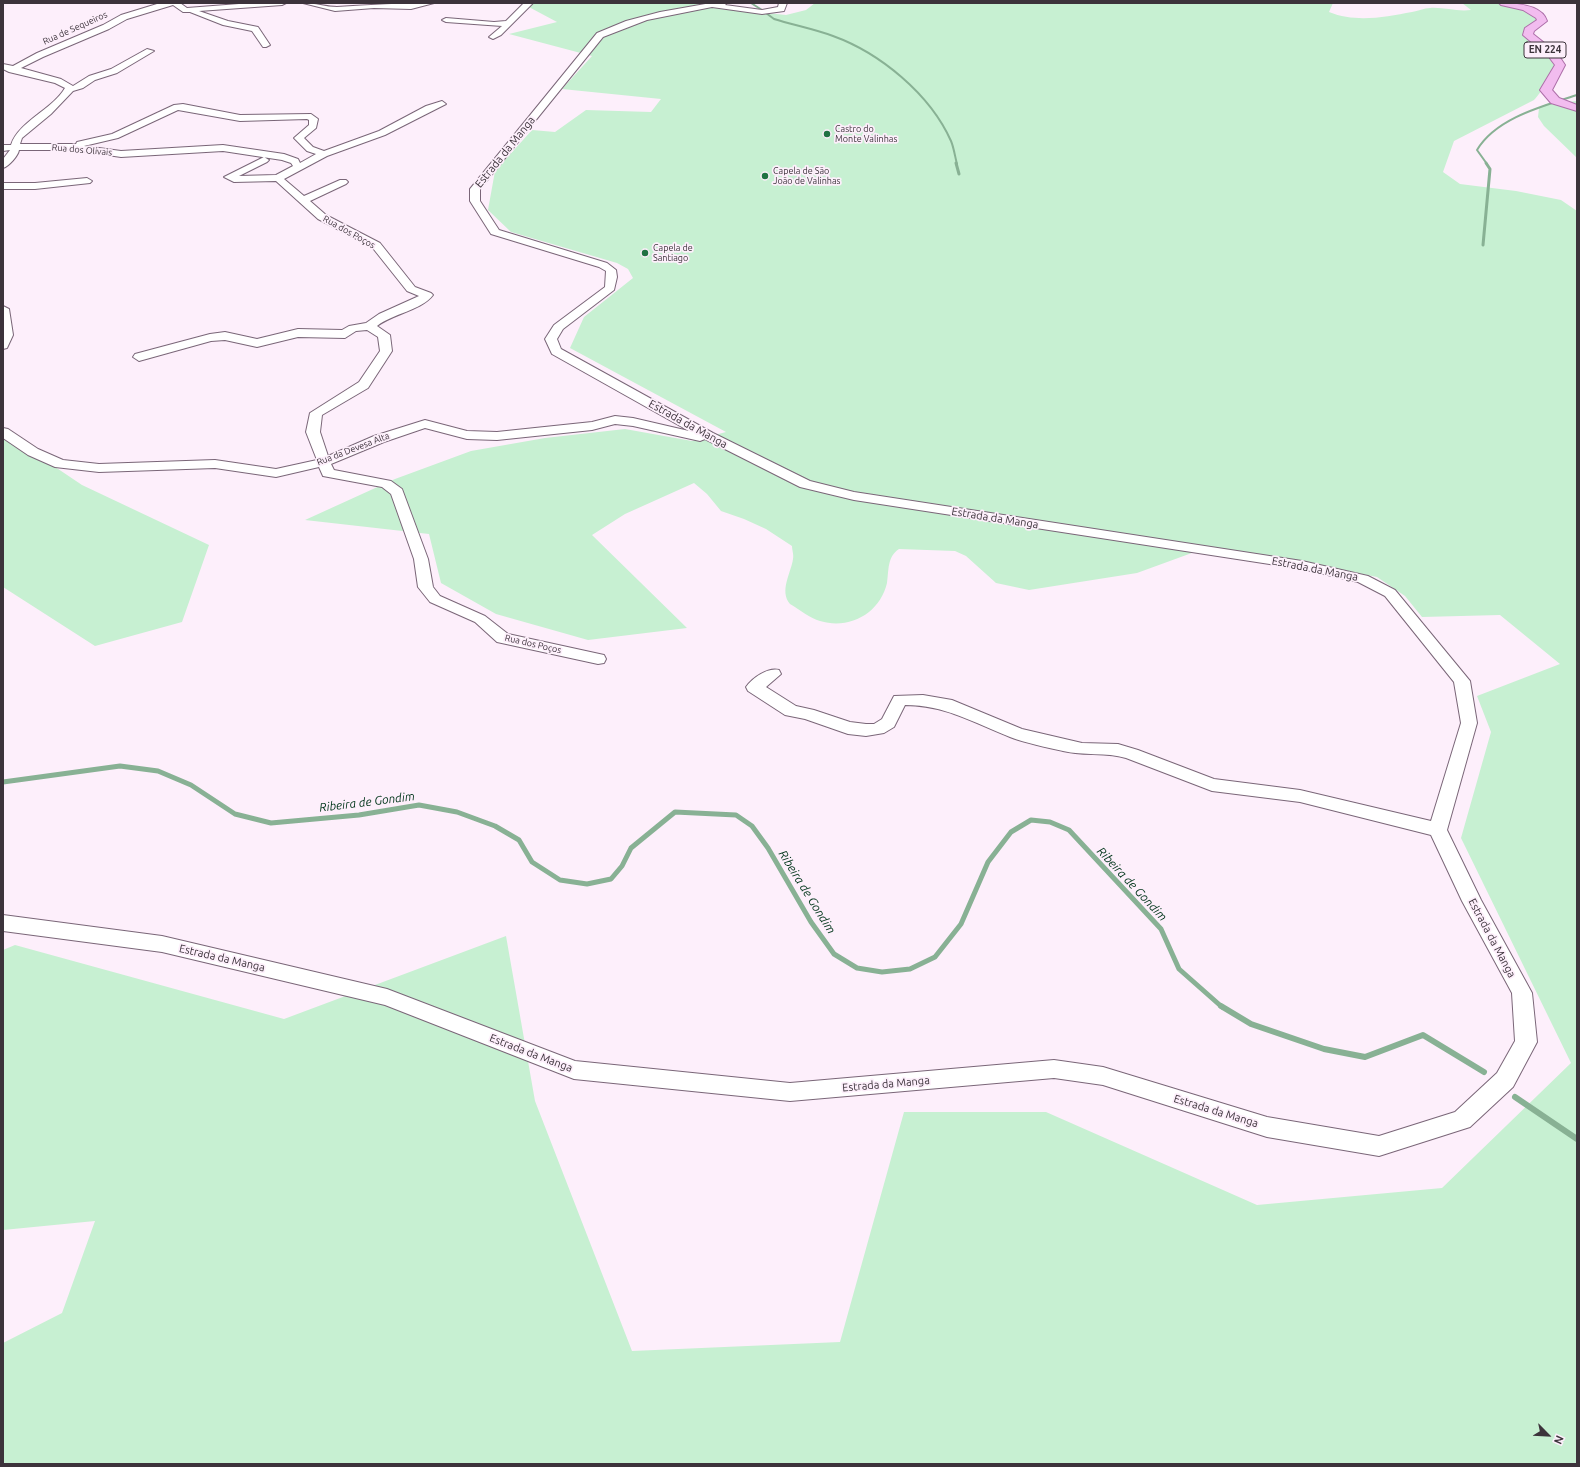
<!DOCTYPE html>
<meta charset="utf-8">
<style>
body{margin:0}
#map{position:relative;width:1580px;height:1467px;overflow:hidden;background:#fdeffb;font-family:Ubuntu,sans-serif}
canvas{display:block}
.frame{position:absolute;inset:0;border:4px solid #3c333b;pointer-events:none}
.north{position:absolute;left:1528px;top:1415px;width:40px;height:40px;-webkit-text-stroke:3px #fdeffb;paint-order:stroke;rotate:114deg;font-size:11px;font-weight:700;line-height:16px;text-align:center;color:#3c333b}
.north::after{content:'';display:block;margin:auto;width:14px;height:18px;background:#3c333b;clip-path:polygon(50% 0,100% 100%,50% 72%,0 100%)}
</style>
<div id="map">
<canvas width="1580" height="1467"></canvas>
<div class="frame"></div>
<div class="north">N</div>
</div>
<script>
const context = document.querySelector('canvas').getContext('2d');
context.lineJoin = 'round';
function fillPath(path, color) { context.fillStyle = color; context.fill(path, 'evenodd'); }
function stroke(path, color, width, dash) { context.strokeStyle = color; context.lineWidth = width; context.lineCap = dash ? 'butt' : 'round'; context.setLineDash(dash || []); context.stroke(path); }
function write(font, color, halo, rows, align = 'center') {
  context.font = font + ' Ubuntu,sans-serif'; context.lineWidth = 3.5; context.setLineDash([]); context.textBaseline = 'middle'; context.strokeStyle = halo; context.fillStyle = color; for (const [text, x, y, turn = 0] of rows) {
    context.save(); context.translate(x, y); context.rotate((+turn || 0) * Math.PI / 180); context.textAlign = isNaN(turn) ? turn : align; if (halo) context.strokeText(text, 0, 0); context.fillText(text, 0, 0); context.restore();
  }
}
fillPath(new Path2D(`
 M532,3H720L757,12L786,15L806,10L815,3H1333L1329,12C1356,23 1385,17 1412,12C1418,11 1424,8 1430,8C1444,7 1457,12 1471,10L1462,3C1495,3 1508,0 1538,18L1525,31V37L1555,62C1556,70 1540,94 1534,100L1454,141L1443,172L1460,184L1516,191L1561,200L1577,211V1464H3V1343L62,1313L95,1221L3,1230V950L15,945L284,1019L506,936L535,1101L632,1351L840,1342L904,1112H1046L1257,1205L1442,1188L1571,1063L1461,838L1491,732L1477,696L1560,664L1500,615L1422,617L1405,596L1377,577L1288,559L1200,550L1137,573L1029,590L996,583L966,556L955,551L899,549C887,557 889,570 887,583C880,613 850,630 820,621C810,618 800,610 790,604C779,591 791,573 793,559C794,555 792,550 792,546L766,529L744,519L721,511L707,494L694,483L625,514L592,535L687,628L588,640L496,614L441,583L429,534L305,520L395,479L471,451L545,438L625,429L692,441L726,432L570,348L584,317L633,278L628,269L617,263L511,232L488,210L495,171L532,130L555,132L586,110L651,112L661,99L562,89L592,56L509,34L557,22L527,6Z
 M1577,101V158L1544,126L1538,117L1539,108L1546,104Z
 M3,432L82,485L209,545L182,622L95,646L3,587Z`), '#c7f0d2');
stroke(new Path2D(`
 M751,3L762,10
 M766,13L774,19C793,25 814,29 833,36C880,53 930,94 951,141C954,148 955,157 957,164
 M1487,164L1477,150C1496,118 1543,106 1577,95`), '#88b194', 2);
stroke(new Path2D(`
 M956,163L959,174
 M1483,245L1490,169L1486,163`), '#88b194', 3);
stroke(new Path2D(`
 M3,782L120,766L158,771L191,785L235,814L271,823L359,815L419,805L457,812L495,826L519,840L532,862L560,880L587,884L611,879L622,866L631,848L675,812L736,815L752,826L768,848L811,922L834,954L857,968L882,972L910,969L935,957L961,924L988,862L1011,832L1031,820L1050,822L1069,830L1161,929L1179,969L1222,1007`), '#88b194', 5);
stroke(new Path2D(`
 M1221,1006L1251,1024L1324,1049L1365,1057L1423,1035L1484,1072
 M1515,1097L1577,1139`), '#88b194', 6);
const minor = new Path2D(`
 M180,3L187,8L252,3H286L282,5L199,11L228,21L258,27L270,45L266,47H263L252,31L223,25L190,12H183L173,5L127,19L109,29L43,57L21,68L61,79L73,86L89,76L111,69L147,49L154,51L117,73L95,80L83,88L73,91L51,114L22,138L20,144H76L77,142L112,134L174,105L183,104L240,115L311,114L318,119L316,128L304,138L313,147L324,151L379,131L426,106L442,101L446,104L385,135L327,156L284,179L304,196L340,180H346L348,182L346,184L310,201L326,215L380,243L415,287L431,293L433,295C422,310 392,314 377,326L390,335L392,351L368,388L322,415L320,432L328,456L374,436L425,420L467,431L497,432L592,422L615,416L633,418L689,431L552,354L545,339L554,325L605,287L606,271L599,267L491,234L470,201V189L597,33L626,21L660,12L711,3H727L725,5L762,10L778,7L779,3H787L784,11L762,14L712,7L647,20L603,37L480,189V201L499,230L607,263L616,270L617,277L614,290L563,329L557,339L561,349L713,433L810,481L854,492L1302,561L1368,576L1395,590L1470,681L1477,723L1447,830L1481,900L1532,993L1537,1042L1513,1087L1470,1127L1379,1156L1267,1137L1103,1085L1054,1078L790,1101L574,1079L385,1005L162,952L3,931V915L162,936L387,989L575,1061L790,1083L1054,1060L1103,1067L1267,1117L1379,1136L1455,1112L1497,1073L1515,1041L1512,993L1462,901L1431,835L1300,802L1212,791L1126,758C1106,752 1083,756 1063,751C1045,747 1026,743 1010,737C974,723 945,705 905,705L894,727L884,733L866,736L848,734L805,719L785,715L748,691L746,687C752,678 768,667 779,670L781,674L766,687L796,706L814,710L850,722L866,724H874L882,719L894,696L923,695L952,700L1022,729L1082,743L1118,744L1138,750L1214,779L1300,790L1431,821L1461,723L1454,682L1385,596L1358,582L1302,569L854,500L800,487L705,439L700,441L633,426L615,424L592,430L497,440L467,439L425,428L384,442L331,464L334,470L391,481L402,489L428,559L433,587L440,596L485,616L508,634L604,655L606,659L604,663L598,664L497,642L475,622L430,602L418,587L414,559L391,494L382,487L323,476L319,467L276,477L215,468L99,472L55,467L28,455L3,438V428L8,429L38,449L63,460L99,464L215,460L276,469L317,460L306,432L310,413L359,382L380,351L378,337L367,330L356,331L345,338L298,337L257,347L225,340L211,341L139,361L133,357L135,354L210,334L225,332L257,339L298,329L342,330L349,326L366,323L379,314L419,296L407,291L372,247L318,219L276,181L234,182L224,177L264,157L269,160L267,162L239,176L276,175L293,166L291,163L282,160L223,151L121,157L74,150H19C18,156 9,166 3,168V159L10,150L3,151V145H11C18,122 53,109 65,88L55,83L9,72L3,69V64L13,66L37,53L103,25L121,15L157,4ZM178,110L240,121L307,119L309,120V125L294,138L307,151L316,154L300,163L298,159L284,154L223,145L121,151L84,146L118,138Z
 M303,3C315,3 326,7 337,7C369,5 402,3 434,3L411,9L374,8L335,11Z
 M524,3H533L501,35L493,39L489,37L502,26L446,22L442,20L446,18L494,22L506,21Z
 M87,178L92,181L90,183L35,189H3V183H35Z
 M3,306L9,309L13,335L7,348L3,349Z`);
const major = new Path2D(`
 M1499,3C1513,3 1542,4 1547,21L1534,31L1533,34L1557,53L1565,65L1552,90L1559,98L1577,105V111L1551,103L1540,90L1555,65L1549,57L1523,35L1525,28L1537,20L1536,18L1523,10L1501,5Z`);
stroke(minor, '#7a6678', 2);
stroke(major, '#ad6fa9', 2);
fillPath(minor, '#fff');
fillPath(major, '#f2bcef');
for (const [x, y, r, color] of [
 [827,134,4,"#207243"],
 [765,176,4,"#207243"],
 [645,253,4,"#207243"]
]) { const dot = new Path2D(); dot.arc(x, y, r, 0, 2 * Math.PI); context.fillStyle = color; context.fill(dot); stroke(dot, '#fdeffb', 1.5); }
write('9px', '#3c333b', '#fdeffb', [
 ["Rua de Sequeiros",75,28,-24],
 ["Rua dos Olivais",82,150,5],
 ["Rua dos Poços",349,232,29],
 ["Rua da Devesa Alta",353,449,-21],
 ["Rua dos Poços",533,644,13]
]);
write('9px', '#3c333b', '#fdeffb', [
 ["Castro do",835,129],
 ["Monte Valinhas",835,139],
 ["Capela de São",773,171],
 ["João de Valinhas",773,181],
 ["Capela de",653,248],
 ["Santiago",653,258]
], 'left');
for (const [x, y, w] of [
 [1545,50,42]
]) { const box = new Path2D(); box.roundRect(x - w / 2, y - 8, w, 16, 3); context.fillStyle = '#fdeffb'; context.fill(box); stroke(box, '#3c333b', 1); }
write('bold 10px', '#3c333b', null, [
 ["EN 224",1545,50]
]);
write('11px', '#3c333b', '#fdeffb', [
 ["Estrada da Manga",505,152,-51],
 ["Estrada da Manga",688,424,29],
 ["Estrada da Manga",995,518,9],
 ["Estrada da Manga",1315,569,11],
 ["Estrada da Manga",1492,938,62],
 ["Estrada da Manga",222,958,13],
 ["Estrada da Manga",531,1053,21],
 ["Estrada da Manga",886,1084,-5],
 ["Estrada da Manga",1216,1111,17]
]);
write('italic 12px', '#01351a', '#fdeffb', [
 ["Ribeira de Gondim",367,802,-7],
 ["Ribeira de Gondim",1132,884,47],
 ["Ribeira de Gondim",807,892,58]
]);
</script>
